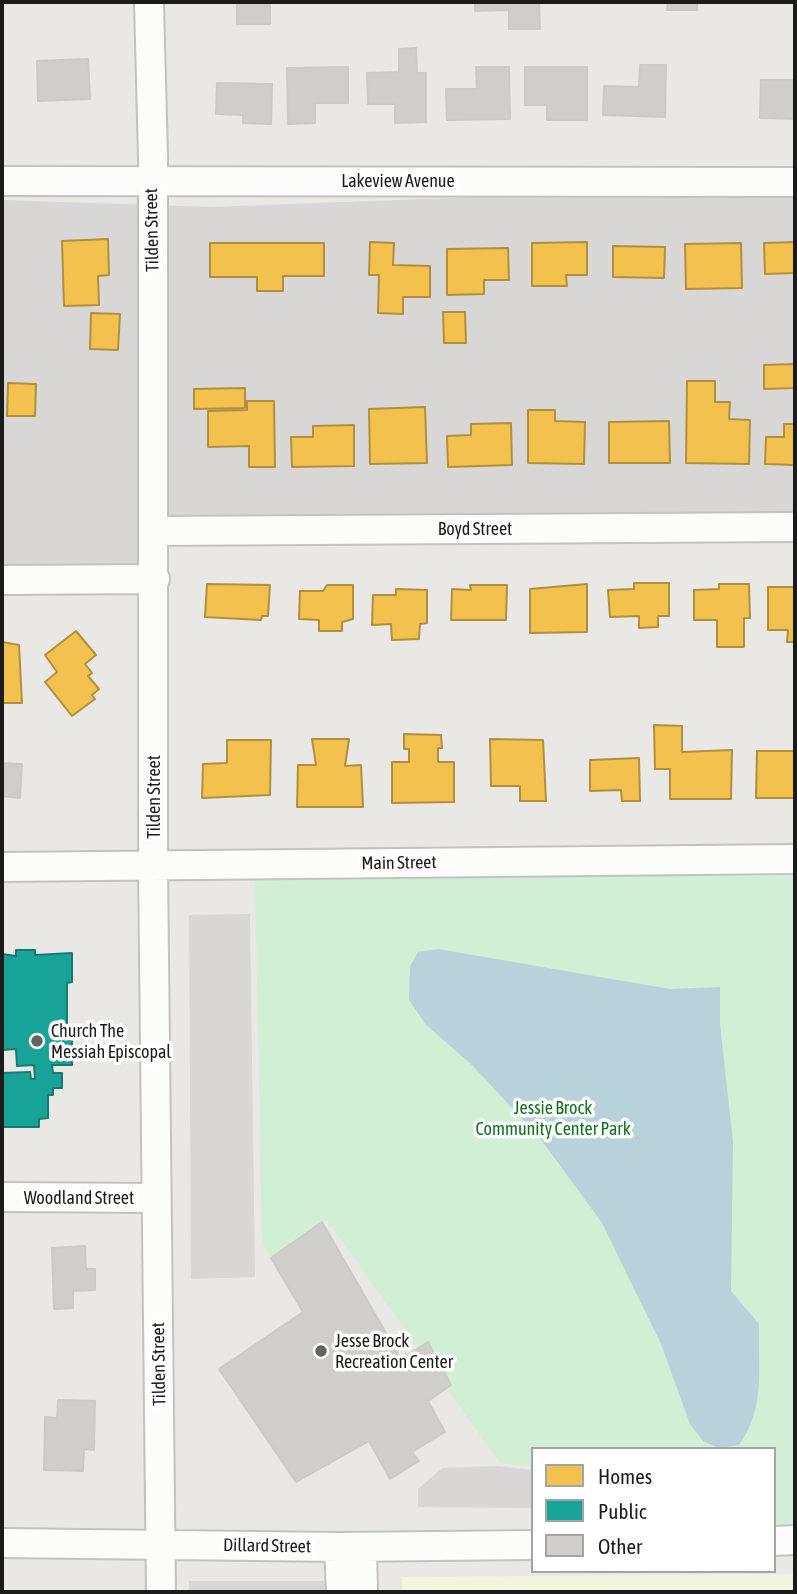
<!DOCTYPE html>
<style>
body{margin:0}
#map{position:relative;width:797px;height:1594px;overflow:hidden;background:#e9e8e4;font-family:"Asap Condensed",sans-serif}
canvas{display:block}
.frame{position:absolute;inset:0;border:4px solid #1b1b1b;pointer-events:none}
.legend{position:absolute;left:531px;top:1447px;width:245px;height:126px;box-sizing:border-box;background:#fff;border:2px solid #a4a4a4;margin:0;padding:9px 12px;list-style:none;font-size:21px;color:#1b1b1b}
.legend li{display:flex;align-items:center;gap:14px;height:35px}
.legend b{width:35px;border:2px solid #a4a4a4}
</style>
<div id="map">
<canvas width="797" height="1594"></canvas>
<div class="frame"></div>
<ul class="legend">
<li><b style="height:19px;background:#f2c14e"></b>Homes</li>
<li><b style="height:19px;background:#17a398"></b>Public</li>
<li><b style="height:19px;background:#d0cecb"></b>Other</li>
</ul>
</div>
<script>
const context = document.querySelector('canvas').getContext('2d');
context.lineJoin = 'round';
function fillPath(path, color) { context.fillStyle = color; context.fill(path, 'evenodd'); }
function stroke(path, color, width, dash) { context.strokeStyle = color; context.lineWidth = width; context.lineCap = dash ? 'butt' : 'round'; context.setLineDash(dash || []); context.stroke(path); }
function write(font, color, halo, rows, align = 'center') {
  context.font = font + ' "Asap Condensed",sans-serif'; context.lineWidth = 7; context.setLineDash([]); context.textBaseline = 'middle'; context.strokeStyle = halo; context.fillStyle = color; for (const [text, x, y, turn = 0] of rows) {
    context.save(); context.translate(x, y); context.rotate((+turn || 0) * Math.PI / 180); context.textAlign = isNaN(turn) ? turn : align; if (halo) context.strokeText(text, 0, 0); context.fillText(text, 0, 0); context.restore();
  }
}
fillPath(new Path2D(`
 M795,185V528L155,531V579L2,580V200L212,207Z
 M250,914L255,1277L191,1279L189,915Z
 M498,1466L533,1470V1508L418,1507V1489L442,1468Z
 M189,1581H328V1592H189Z`), '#d8d7d5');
fillPath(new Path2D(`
 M795,1574V1592H402V1577Z`), '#f2f4de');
fillPath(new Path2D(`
 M255,876H795V1527H774V1449H533V1467L500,1463L327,1220L271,1258L262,1242Z`), '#d1efd4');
fillPath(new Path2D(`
 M438,949L670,989L720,987V1024L733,1142L731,1291L759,1324C758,1368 766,1407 739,1445L720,1448L704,1442L690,1424L661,1344L602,1223L540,1138L472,1065L426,1025L409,1000L410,966L418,952Z`), '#b8d2dc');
const homes = new Path2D(`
 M108,239L109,275L98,276L99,305L64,306L62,241Z
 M370,242L394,243L393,265L430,266V297H403V314L378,313L379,275H369Z
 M587,242V275H566L567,286H532V243Z
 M795,242V273L765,274L764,243Z
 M210,243H324V276H283V291H257V277H210Z
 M741,243L742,288L686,289L685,244Z
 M613,246L665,247L664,278L613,277Z
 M508,248L509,280H484V294L447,295V249Z
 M443,312H465L466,343H444Z
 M91,313L120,314L118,350L90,349Z
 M795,364V388L764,389V365Z
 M687,381H715V402H730L729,419L750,420L749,464L686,463Z
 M8,383L36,384L35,416H7Z
 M245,388V408L194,409V389Z
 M247,401H274L275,467H249V446L208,447V411L247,410Z
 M425,407L427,463L370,464L369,409Z
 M528,410H555V421L585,422L584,464L528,463Z
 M669,421L670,463H609V422Z
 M511,423L512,465L448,467L447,436L471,435V424Z
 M784,424H795V465L765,464L766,437H784Z
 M354,425V466L292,467L291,437H313V426Z
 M634,583H669V616H658V627L639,628V616L610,617L608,590L634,589Z
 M207,584L270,585L268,616H262L261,620L205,617Z
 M587,584V632L530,633V589Z
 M719,584H749L750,618H744V647H717V620H694V590L719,589Z
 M327,585H353V619L342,622V631H319V620L299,619L300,591H323Z
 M470,585H507L506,620H451L452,589L471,590Z
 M768,587H795V642H787L788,630H768Z
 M396,589L427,590V623L420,624L419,639L392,640L391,624L372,625L373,595H396Z
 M76,631L96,655L85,664L92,673L88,676L99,689L92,695L95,699L72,716L45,682L57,672L45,655Z
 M2,642L19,645L22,703H2Z
 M654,725L682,726V752L732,750L731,799H670V769H655Z
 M404,734L441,735L442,748H438V762H454V802L392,803V762H409V749H404Z
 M312,739H349L345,766L361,765L363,807H297L298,765H316Z
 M490,739L543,740L546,801H520V786H491Z
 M227,740H271L270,795L202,798L203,764L227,763Z
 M757,751H795V798H756Z
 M639,758L640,801H622L621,790L590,791V760Z`);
fillPath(homes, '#f2c14e');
stroke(homes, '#b28f3f', 2);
const public = new Path2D(`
 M16,950H35V955L72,953V982L67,983V1033H72V1065H52L53,1073H62V1088H53V1095H48V1118L39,1119V1127H2V1073L30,1072L31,1079H35L34,1065L17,1066L16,1049L2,1050V954L16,956Z`);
fillPath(public, '#17a398');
stroke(public, '#187a72', 2);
const building = new Path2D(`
 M237,2H270V24H237Z
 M475,2H539L540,29H509V10L475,11Z
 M668,2H697V10H667Z
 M416,48L417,73H426V122L395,123V104H368L367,73L399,72V49Z
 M88,59L90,99L38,101L37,61Z
 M640,65H666L665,117L603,115L604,86L639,87Z
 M348,67V103H315V123L288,124L287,68Z
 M476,67H509L510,119L447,120L446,89H477Z
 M525,67H587V120H547V105H525Z
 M761,80H795V119L760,118Z
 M217,83L272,84L271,124L243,123V115L216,114Z
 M2,763L22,764L20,798L2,796Z
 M322,1222L401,1359L428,1342L451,1385L428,1401L445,1432L412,1452L419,1461L390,1479L369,1441L296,1482L219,1369L303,1312L271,1258Z
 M85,1246L86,1269H95V1290L73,1291V1308L54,1309L52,1248Z
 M58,1400L95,1401L94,1450L84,1449L83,1471L44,1470L45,1417L57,1418Z`);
fillPath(building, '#d0cecb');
stroke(building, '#cccac5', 2);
const minor = new Path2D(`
 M149,2L153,158V866L161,1592
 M2,181L795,182
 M155,531L795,527
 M2,580L155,579
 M2,867L795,859
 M2,1197L156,1198
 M774,1541L795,1540
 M2,1543L339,1547L533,1545
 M339,1547L341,1592
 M362,1547L363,1592`);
stroke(minor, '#c2c2c0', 32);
stroke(minor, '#fcfcfb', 28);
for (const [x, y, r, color] of [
 [37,1041,7,"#636361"],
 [321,1351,7,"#636361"]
]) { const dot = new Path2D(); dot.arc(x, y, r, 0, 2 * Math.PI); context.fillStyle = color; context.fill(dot); stroke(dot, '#fff', 2.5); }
write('18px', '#1b1b1b', '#fff', [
 ["Lakeview Avenue",398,181],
 ["Tilden Street",152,230,-91],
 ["Boyd Street",475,529],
 ["Tilden Street",154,797,-90],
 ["Main Street",399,863,-1],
 ["Woodland Street",79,1198],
 ["Tilden Street",159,1364,-91],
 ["Dillard Street",267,1546,1]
]);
write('18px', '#1b1b1b', '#fff', [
 ["Church The",51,1031],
 ["Messiah Episcopal",51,1052],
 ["Jesse Brock",335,1341],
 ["Recreation Center",335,1362]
], 'left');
write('18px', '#117120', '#fff', [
 ["Jessie Brock",553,1108],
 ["Community Center Park",553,1129]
]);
</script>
